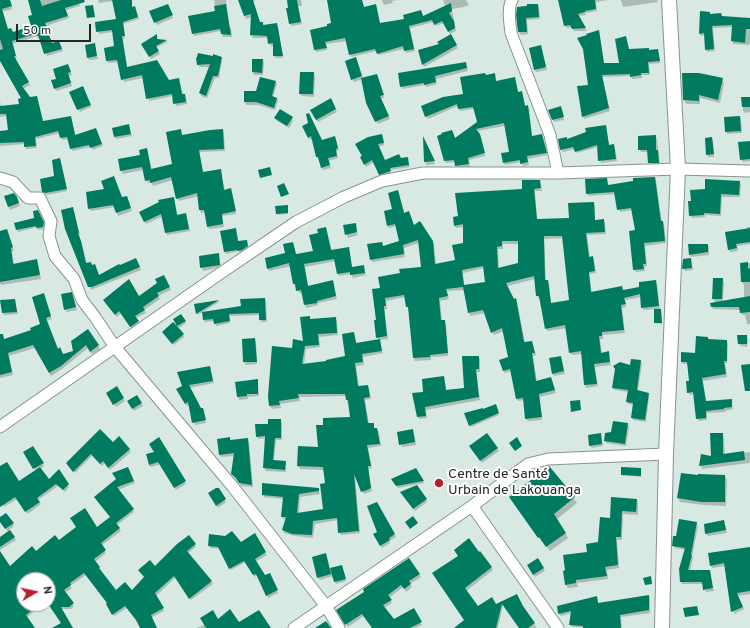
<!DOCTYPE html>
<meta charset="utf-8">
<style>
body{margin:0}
#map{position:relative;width:750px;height:628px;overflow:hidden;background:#d7e9e2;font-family:Overpass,sans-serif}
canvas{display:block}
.north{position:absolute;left:16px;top:572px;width:40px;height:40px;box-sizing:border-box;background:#fff;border:1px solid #a6a9a8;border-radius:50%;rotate:81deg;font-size:11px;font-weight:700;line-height:16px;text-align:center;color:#212725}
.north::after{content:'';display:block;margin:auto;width:14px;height:18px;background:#b32133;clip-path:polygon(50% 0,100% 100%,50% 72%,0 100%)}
.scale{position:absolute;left:16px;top:24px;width:75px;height:18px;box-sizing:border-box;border:2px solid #212725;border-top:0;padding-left:5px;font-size:12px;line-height:14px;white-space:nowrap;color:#212725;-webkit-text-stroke:3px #fff;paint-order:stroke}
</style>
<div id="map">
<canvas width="750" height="628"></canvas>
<div class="north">N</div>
<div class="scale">50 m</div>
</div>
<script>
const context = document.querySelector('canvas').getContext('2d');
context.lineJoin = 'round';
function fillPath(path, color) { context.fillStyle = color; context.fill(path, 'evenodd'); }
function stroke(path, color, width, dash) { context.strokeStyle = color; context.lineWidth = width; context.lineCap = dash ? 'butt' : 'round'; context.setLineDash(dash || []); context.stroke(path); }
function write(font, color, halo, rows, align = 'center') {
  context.font = font + ' Overpass,sans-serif'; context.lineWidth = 4; context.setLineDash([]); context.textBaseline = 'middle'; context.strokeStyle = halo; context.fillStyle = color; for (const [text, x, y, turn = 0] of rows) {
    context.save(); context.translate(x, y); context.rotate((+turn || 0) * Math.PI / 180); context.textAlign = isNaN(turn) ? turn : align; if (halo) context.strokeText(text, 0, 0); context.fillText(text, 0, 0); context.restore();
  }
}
fillPath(new Path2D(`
 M0,0H10L12,9L2,12L8,30L13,33L32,27L34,15L29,0H78L80,6L66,10L69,18L46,26L52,44L59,42L63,51L47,56L40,38H38L37,36L12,44L17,58L15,59L30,85L23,89L43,122L71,117L76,136L97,131L103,146L93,150L91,147L72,151L69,139L62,140L60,133L36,139L37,148L26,149L25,144L0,146V132L9,131L7,116L0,117V101L1,107L21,105L23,99L0,58Z
 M98,0H126L128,10H136L139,19L123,24L125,38L123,39L127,68L168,81L179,79L183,95H184L186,97L187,104L176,106L173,96L149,101L143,78L124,82L119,62L108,63L107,61L105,49L115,47L113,32L99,34L96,23L117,19L113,1L99,3Z
 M214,0H226L229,26L231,28L232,37H223L221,31L194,36L193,33L216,12Z
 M240,0H257L253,1L260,23H263L264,26L277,24L278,26L283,58H276L274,56V46H271L268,38H253L251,35L252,17L246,19Z
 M288,0H301L302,6H298L302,24L292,26L290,24V9Z
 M328,0H362L364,8L380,24L405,20L421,11L423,17L445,6L443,0H466L469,5L464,7L452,9L456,31L450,34L444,23L436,26L434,22L410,28L415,51L406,53L404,49L379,55L377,51L351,57L347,41L326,44L327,50L316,52L315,50L311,30L328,27L333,24Z
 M382,0H398L392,1L393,3L384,5Z
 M560,0H608L596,2L597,11L585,13L586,15L578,16L587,31H574L572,27L567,28L565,26Z
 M621,0H657L658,2L623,7Z
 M538,5L539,8L540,19L527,20L528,34L521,35L519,32L517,15L521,6Z
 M169,7L173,18L157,25L155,22Z
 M710,13L711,15L722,17L750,20V45L733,44L732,41V27L713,28L715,51L707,52L706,49L705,35L701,36L700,34Z
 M599,31L604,64L621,63L649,51L658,50L660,63L649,64L650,75H642V78L632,79L631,76L602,77L610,111L584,119L578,87L589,86Z
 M157,35L158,40L166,41L167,42L156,48L160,54L151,59L142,44Z
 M451,36L458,48L424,67L423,64L440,45Z
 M94,44L98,59L89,60L88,57Z
 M541,46L547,70L536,72L535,69Z
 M221,58L222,61L219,78H215L207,98L201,96L200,93L210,67H200L198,65Z
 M253,60H263L264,63L263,75H254L253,72Z
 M357,61L363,78L377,75L378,78L384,98L380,99L390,119L378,124L367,103L362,79L354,82L352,79Z
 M467,66L468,71L436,79L437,84L426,87L425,85L403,89L401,86Z
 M69,68L72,75L69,76L72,86L56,91L55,88L57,79Z
 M313,73L315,76L314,97L302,96L300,94Z
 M494,74L496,82L514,78L518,93L523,95L525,107L527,106L529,109L532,137L542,135L547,155L528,159L529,165L523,166L521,162L505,165L504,162L510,152L505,126L477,131L481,137L485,156L469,160L470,167L457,168L455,162L446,163L445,160L452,131L455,139L478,122L474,109L460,111L458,106L428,119L426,116L464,95L486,76Z
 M683,74L722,79L724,83L720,103L700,98V104H686L684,100Z
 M275,82L277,84L273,97L277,98L278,101L275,110L258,105H246L245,102V92H257Z
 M84,90L91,107L80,112L71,92Z
 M743,98H750V112L745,113L743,110Z
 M330,100L337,112L318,122L311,110Z
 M562,110L564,120L554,122L553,120Z
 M739,117L741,119L742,133L727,134L726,132Z
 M275,118H292L293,121L289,128L277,121Z
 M309,124L322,141L335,137L336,140L339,150L336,151L338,158L329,161L331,168L323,170L322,168L317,157L313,139L310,140L303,127Z
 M128,126L132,136L116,139L115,137Z
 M606,126L609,146L614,145L615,148L617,161L601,163L598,147L577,153L575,149L563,152L561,150L567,140Z
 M180,130L182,136L223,130L224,133L225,151L199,152L203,173L220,170L225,191L231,190L232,192L236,214L222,216L224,227L209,229L205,212L201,213L200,210L199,196L178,201L173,180L153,186L151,182L148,183L143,170L123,174L121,171L119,160L141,155L147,149L152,170L174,165Z
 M655,136L657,139L660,165H650L649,163L648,152H641L639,149Z
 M383,137L384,145L378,147L385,161L407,158L410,167L390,170L391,174L381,176L374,162L366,167L361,157Z
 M712,138L713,141L714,157H708L707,154Z
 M423,139L435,164L427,165L425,162Z
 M750,142V161L743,162L741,159Z
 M60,160L67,191L47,195L43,191L56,177Z
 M655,178L656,180L660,210L662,222L664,224L666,243L645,246L647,266L644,267L645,271L636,272L634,269L636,231L633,210L620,212L616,194L589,196L587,194L586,180L606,179L608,186Z
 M540,181L542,191H535L537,220L570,219L593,203L595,206V221L603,220L605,223L606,234L587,235L590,257H593L594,260L596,273L589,274L592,293L622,288L623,290L640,288L656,281L657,284L660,310L661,311L662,324L655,323V309L644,310L642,307L641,297L625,300L626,307L622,308L625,333L603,335V339H600L602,354L608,353L611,365L595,367L598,386L586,388L585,385L582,354L572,355L570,352L567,328L548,331L546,328L541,298L539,299L537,296L535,279L507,286L514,300L516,299L517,302L525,343L532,342L533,345L536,355L533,356L537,382L551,378L556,393L539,397L542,420L528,421L526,419L524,400L518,401L516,398L511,371L505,373L504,371L509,357L504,331L494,335L485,313L470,316L465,290L447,291L449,299L440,301L442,321H444L446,324L448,356L431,357V360L415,361L414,358L409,310L405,297L386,301L387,309H384L388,339L379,340L383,353L363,357L364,365L356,366L359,387L368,386L369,389L371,399L365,400L369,424H373L375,429H377L379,432L381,446L368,448L372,468L368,469L372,491L364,494L355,475L360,533L341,535L339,532L338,520L315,524L313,538L295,536L284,533L283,530L286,520L284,519L282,517L284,499L264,497L263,494L318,489L320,494L300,497L299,514L325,510L326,484L324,470L300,469L298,466L319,448L324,425L351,418L346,396L299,397L300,401L280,404L281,408L272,409L270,406L293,349L304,342L309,317L311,320L335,318L337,321L338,335L319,337L320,347L306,349L304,365L327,362L346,356L354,333L357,344L379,340L377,337L378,321L381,289L401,274L422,267L419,243L404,248L405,257L372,262L371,259L382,243L383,247L400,241L396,226L389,228L388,225L398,192L405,214L414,227L427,233L434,244L436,265L456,261L464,244V227L456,228L455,225L459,217L523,190ZM564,238L570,301L551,304L549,283L547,281H546L544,239ZM503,244H519V264L499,269L498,249H503ZM484,268L486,283L464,286L463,273Z
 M739,182L741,184L740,197H722L721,216L705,215V217L692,218L690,215L692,202L706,190Z
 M5,197H16L20,206L10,210Z
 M122,198L128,200L132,211L118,216L115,207L91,211L89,209Z
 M173,198L178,216L186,214L190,231L167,235L163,216L146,224L140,212Z
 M288,207V214L278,215L277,214Z
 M38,211L44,225V229L38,230L37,227L18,232L15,223L35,218Z
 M74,211L80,235L78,236L82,244L87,264L99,276L137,261L141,270L91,290L66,229Z
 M355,224L358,235L348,238L344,226Z
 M747,227H750V244L737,246L738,251L730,252L729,249L747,230Z
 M326,228L332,251L349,248L352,268L363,266L366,275L353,278L351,274L339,276L336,261L305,267L308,287L333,282L337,299L318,303V305L306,308L303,293H299L296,286L294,284L291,266L269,271L268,268L286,254L293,243L296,255L314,252L319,234Z
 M235,229L239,242L247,243L248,248L243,252L240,253L239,251L226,254L225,252Z
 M0,232L8,234L14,251H12L14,264L36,260L38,264L41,279L1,285L0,283Z
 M707,245L709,247V255L691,257L690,255Z
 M218,254L221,267L203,271L200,257Z
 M691,259L693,270L685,271L683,268Z
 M750,263V324H747L745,315H742L740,310L713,309L712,307L716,303L713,299L722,279L724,282L723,302L744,298V285L742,282L741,264Z
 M164,276L171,290L158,296L160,299L144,310L146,313L136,318L140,324L132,329L121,313L117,317L106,303L138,297L158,283Z
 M44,295L52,319L46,321L58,350L63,355L74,352L88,330L100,349L92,354L88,348L62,369L51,376L35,348L9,356L13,375L0,378V339L2,341L33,331L42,325Z
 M73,296L77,310L67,312L65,309Z
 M265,299L266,301L267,322H261L260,315L229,316L230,323L216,326L214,321L205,322L204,320Z
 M15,300L18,314L4,315L3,313Z
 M218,301L219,302L198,315L195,305Z
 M181,315L186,323L179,328L174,320Z
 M164,334H183L184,337L174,345Z
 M746,336L748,339L747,347L741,346L739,344Z
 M708,338L709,340L726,341L728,343L727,363H725L727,377L703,381L706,402L731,400L733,409L725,411V412L707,413V420L699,421L697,418L694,394L690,395L688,392L690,382L688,364H683L682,362L696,354Z
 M255,339L256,342L257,364L246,365L244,362L243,340Z
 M478,357L480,359V372H476L480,400L426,410L427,418L419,419L418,417L424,393L444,377L446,390L465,389Z
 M561,357L565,374L554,376L552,373Z
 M640,361L642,363L638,391L648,394L649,397L646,422L633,420L632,418L634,405L628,404L627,401L628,392L615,390L613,388Z
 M210,367L214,383L189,388L201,409H203L204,411L206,423L195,425L190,405L187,406L178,389Z
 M257,380L258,383L259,396L248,397V399L239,400L238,397L236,382Z
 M117,388L125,401L116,407L108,393Z
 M137,396L143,406L134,411L128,401Z
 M496,407L499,415L471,427L466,414Z
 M280,420L282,423V440H276L274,461H285L286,464V472L266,471L264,468L266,438L258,439L257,436L269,425Z
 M628,424L629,427L626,446L606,443L605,440L612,433Z
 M398,433H414L416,445L402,447Z
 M601,434L603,446L592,448L590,445Z
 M722,434L724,438L725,455L750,452V463L702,469L701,465L712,457Z
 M230,438L231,441L247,439L249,442L253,487L241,486L238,480L234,477L232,474L234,456L221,457L220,455Z
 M159,439L186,484L176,490L161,464L151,467L149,465L156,452Z
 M112,443L129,449L131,452L110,470L105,463L102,466L92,456L75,473L67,463Z
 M33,448L44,466L40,469L49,481L58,471L69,487L65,492L58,486L38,500L41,504L28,514L17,499L4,507L0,501V468L19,482L36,471L25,453Z
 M472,448H497L499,451L482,463Z
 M550,467L577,503L557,519L568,538L550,551L543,542H542L513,502Z
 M641,469V477L622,475Z
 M129,470L135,483L118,490L134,512L117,525L121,531L101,546L106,553L95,562L116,592L132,591L155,567L189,536L196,547L188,553L213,584L191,600L176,577L156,596L164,611L151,618L156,628H141L138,621L127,608L114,616L107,605L108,604L86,575L70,586L72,588L65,593L74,606L71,609H61L72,628H60L62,623L48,603V580H24V604H44L26,618L34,628H0V553L10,568L36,552L59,541L97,528L111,517L97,500Z
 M415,470L424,483L398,488L392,479Z
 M725,476L727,480L726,506L703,505L680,502L678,498Z
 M218,489L226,502L218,508L210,493Z
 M403,495L426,500L427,502L415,511Z
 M637,500L638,503V515L623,514L622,540H617L619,568L607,570L608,579L577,583L578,587L568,588L566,585L588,553L599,543L611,519Z
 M377,503L396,537L389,541L390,543L382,548L375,534L378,532Z
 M0,518L13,524L14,526L9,530L16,540L0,550V538L8,532L1,522Z
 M724,521L727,533L708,536L706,534Z
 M696,523L698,526L692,557L693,558L690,571H709L714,591L706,592L703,584H682L681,581L685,550L675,548L673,546Z
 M255,535L267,555L255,562L265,576H271L278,593L268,598L258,575L255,577L246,562L231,570L220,549L210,548L209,545L241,543Z
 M750,547V594L738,596L744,609L734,614L726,566L712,568L709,554Z
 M480,552L493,570L466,591L478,607L496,606L517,596L523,608L537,628H519L503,605L498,628H462L465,620L434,576Z
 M538,559L545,571L535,577L528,565Z
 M342,566L346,581L336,584L333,576L320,580L318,577L330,569Z
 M419,574L421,577L410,584L412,587L406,592L403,587L389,598L392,603L384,608L393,621L414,609L422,625L416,628H370L372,627L364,616L348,627L338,610Z
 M649,596L650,598V613L621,617L622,628L572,627L570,624L571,613L561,616L559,613L596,598L599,604Z
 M206,624L209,628H197Z`), '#0003');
fillPath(new Path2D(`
 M0,0H10L12,6L2,9L8,29L11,28L13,32L31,26L28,16L32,15L28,0H40L42,6L61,0H84L85,2L65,8L68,16L45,23L52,43L59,41L62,49L44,54L38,35L36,36L35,34L12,41L16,56H14L29,82L22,86L30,97L37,96L43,121L71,116L75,135L96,128L102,144L90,148L89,145L70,149L67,137L60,138L58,131L35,137L36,146L24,147V142L0,143V131L8,130L6,114H0V106L19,104L18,99L21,98L0,61V50L3,49L0,39Z
 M112,0H132V7L135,6L138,17L123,22L125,36H122L127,67L157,60L169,80L179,78L182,94H185L186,102L173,104L172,94L146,99L142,75L121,80L117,60L106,61L104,48L114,46L112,30L96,32L95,22L116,19Z
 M238,0H253L260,22H263V25L277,23L283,56H273V43L268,44L267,36L250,35L251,14L244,16Z
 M287,0H297L301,22L289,24L286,8H288Z
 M327,0H362L364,7L376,4L380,23L404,19L403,15L421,10L423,16L451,3L452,11L449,13L454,21L455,28L448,32L442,21L434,25L432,20L409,26L414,49L404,51L403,46L377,54L375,49L349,55L345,38L325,42L327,48L314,50L310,30L327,26V24L331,23Z
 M558,0H595L596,9L585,11V12L578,14L586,28L572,29L570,25L564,26Z
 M168,4L173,15L154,23L149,11Z
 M226,4L231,35L221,34L220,29L192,34L188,16L215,11L214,6Z
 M527,4H538L539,17L526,18L527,32H518L516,15L517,7L527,6Z
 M93,5L95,17L87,18L85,6Z
 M700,11L710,12V14L721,13L722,16L750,18V29H746L745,43L731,41L732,25L712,26L714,49L705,50L704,33L699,34Z
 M599,30L604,63H619L615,39L626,36L629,49L649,48V50L658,49L660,61L648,62L649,73H641V75L630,77V74L602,75L609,108L582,117L577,86L588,85L583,49L577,38L587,35L586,34Z
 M157,34V39L167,40L156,46L159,51L149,57L141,44Z
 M451,34L457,45L422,65L418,50L439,44L437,42Z
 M95,43L97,56L87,58L85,45Z
 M541,45L546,67L534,70L529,48Z
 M198,53L213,56V54L222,57L218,76H213L206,96L199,93L210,64L197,65L196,58L197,57Z
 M356,57L362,76L351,80L345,61Z
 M252,59H263L262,73L252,72Z
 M466,62L467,68L435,76L436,82L424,85V83L400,87L398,73Z
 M68,64L71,72L68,73L71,83L54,89L51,80L56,79L53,69Z
 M300,72H314L313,94H299Z
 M485,73L486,75L495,73L496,81L515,77L518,92L522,91L525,106L528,105L532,136L542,134L547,153L527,156L528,162L520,164V160L503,163L501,153L509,152L504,123L476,129L480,134L485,153L468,158L469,164L455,166L454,160L444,161L437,136L442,134L441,133L452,130L455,138L477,122L473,107L458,109L457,104L425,117L421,106L443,97L463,94L460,77Z
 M682,73H699L723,78L718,100L699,95V101L683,100Z
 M377,74L384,95L380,96L389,116L375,122L366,103L361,78Z
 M260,77L276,81L272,96L277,98L274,108L256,102H244V91H256Z
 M83,86L91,105L77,110L69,92Z
 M741,97H750V107H742Z
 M331,98L336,109L316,120L310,110Z
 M561,106L564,117L552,120L548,110Z
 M280,109L293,117L287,126L274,118Z
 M309,113L322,140L335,136L338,148L336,149L337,156L328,158L330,165L321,168L318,157H316L311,136L308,138L302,126L308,123L306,114Z
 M740,116L741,131L725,132L724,117Z
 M129,124L131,134L114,137L112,128Z
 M606,125L609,145L614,144L616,159L598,161L597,145L575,152L573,147L560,150L558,139L567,137V139L586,132L585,128Z
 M181,129L182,135L210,130L223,129L224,149L199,150L203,172L221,169L224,190L231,188L236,211L222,214L223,224L207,227L204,210H199L197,193L176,199L171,177L150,183V180L145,181L142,167L120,171L118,159L140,155L139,150L147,148L151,169L172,164L166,132Z
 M382,134L384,143L378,144L385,160L399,154L401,158L408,157L409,165L390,168L391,171L379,175L372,160L364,165L360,157L362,156L355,144L368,137Z
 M656,135V150H658L659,163H648L647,150H638V136Z
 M423,136L435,161L424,162Z
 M712,137L714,154L706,155L705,138Z
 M750,141V159L740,160L738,142Z
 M60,158L67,189L45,193L42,192L40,179L54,176L52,160Z
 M270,167L272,175L260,178L258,170Z
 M114,176L122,197L127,196L131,208L116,213L113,205L88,209L86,192L104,189L101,181Z
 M655,177L659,207L661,221H663L665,241L644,243L646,264H643L644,269L633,270L629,231L635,230L631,208L617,210L614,192L586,194L585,179L607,178L608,185L633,181V178Z
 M705,179L740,181L739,195L721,194L720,214L704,213V215L689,216L688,201H691L690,190L705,189Z
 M522,180H540L541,188L534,189L537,219L569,218L568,203L594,202L595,220L604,219L605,232L586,233L589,257L593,256L595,271L589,272L591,292L622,286L623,290L639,287V282L656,280L659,306L641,308L640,294L624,298L626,304L621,305L624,330L602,332V336H599L601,353L609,351L610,362L594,364L597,384L584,385L581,351L569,353L565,325L545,329L539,296H536L534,276L506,283L514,299L516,298L524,342L532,341L535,353H532L536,381L551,377L555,390L539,394L542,417L525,419L523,398L516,399L510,369L503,371L499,360L508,357L502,328L491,333L483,310L468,313L463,287L446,289L448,296L439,298L441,320H445L448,353L430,355V357L413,358L408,307H406L404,295L385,298L386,306H384L387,336L376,338L374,320H376L372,289L380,288L378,277L400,273L399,269L421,267L418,240L403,245L404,254L370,260L367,244L382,242L383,246L399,241L395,224L387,226L384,211L392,209L388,193L398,190L404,213L409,211L414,225L420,221L433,241L435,264L455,260L452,245L463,243V224L454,226L453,217L458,216L455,193L522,189ZM544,236H562L569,300L551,303L548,280H545ZM502,241H518V263L498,268L497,247L502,246ZM483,266L485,282L464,285L462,270Z
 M284,183L289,194L281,197L277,186Z
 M14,193L17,197L19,203L8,207L4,196Z
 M174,197L177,215L186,213L189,229L165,233L161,214L144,222L139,212L159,202L158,200Z
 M288,205V213L276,214L275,206Z
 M73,207L79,233H78L81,241L86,263L91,262L92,265L95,264L99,275L119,264L120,265L136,258L140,267L92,287H88L65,229L61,210Z
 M38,210L44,222L43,227L36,228V226L16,230L14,223L34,218L33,211Z
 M356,223L357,232L345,235L343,225Z
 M326,227L331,250L349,247L352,267L364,265L365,273L350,275V272L337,274L334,259L304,264L308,286L333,280L336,296L317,301V303L304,305L301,290L296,291L295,284H293L289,263L267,269L265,258L285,253L283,244L293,242L296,254L313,251L309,235L318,233L317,229Z
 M236,228L238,241L247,240L248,246L242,250L238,251L237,250L224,252L220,231Z
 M750,228V242L736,244L737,248L728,250L725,232Z
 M7,229L13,247L11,248L13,264L37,259L40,275L0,282V231Z
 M688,244H708V252L689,255Z
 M219,253L220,265L200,268L199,256Z
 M691,258L692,268L682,269L683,259Z
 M748,262V269L750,268V282H741L740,263Z
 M164,275L170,287L157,293L159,296L143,307L145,310L135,316L139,321L130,327L119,311L115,315L103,300L129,279L139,296L157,283L155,279Z
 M713,278H723L722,299H712Z
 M72,292L76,307L64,310L61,294Z
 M44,293L51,316L46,318L58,349L60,347L63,354L73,351L71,341L88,329L99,345L90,352L86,345L61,366L49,373L33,345L8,353L12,372L0,375V334H3L4,339L31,330L30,328L40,324L32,297Z
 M750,296V312L740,313L739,307H711L710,303Z
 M265,298L266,320H259V313L229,314L230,321L214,324L213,319L203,320L202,312L241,306L240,299Z
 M15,299L17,312L2,313L0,300Z
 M219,300L196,314L194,304Z
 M654,309H661L662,323H654Z
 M181,314L186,321L177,326L184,334L172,344L162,332L173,322L177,326L173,319Z
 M310,316V319L336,317L337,333L318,334L319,345L305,346L302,364L326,361V360L345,356L342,334L354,332L356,343L380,339L382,351L362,354L363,362L355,363L358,386L368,385L370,397L364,398L368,423H374V428H377L380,444L367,445L371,466H368L371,488L367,490L361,492L354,474L359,531L338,533L337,518L313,521L312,535L292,534L282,530L286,517H281L283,497L262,495V483L319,488V491L299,494L297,513L323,509L320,484L325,483L323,467L297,466L298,446L318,447L316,425H323V418L350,417L348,400H346L345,394H298L299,398L279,401L280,405L269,406L268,396L272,346L292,348L293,339L303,341L300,317Z
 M737,335H747V344H738Z
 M696,336L708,337V339L727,340V361H724L726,374L702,378L706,401L732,399V407L724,408V409L706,411V418L696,419L693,392L687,393L686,381H689L687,362H681V352L695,353Z
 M255,338L257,362H243L242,339Z
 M462,356H479V369H476L479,397L425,407L426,416L417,417L412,393L423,392L422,379L444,376L446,390L464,388Z
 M561,356L564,371L552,374L549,358Z
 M631,359L641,360L637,390L649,393L645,420L631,418L633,403L626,402L628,390L612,388L615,369L613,366L620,362L630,365Z
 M750,364V391H745L741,365Z
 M210,366L213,381L189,385L201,408H203L206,420L192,423L188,402L185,404L176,389L182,386L177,372Z
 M258,379V394H247V396L237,397L235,382Z
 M117,386L124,398L113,405L106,393Z
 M137,395L142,403L132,409L127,401Z
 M580,400L581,410L571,412L570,401Z
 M496,404L499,413L469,426L464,413L483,408V409Z
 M268,419H281V438H275L273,460L286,461L285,470L263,468L265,436L256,437L255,424H268Z
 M613,421L628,423L625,444L604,441L605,433L611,432Z
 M100,429L113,442L119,436L130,449L108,468L103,461L100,464L91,454L73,472L66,463Z
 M413,429L415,442L399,445L397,432Z
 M487,433L498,448L480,461L469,446Z
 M601,433L602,444L589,446L588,435Z
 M710,433H723V454L744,451L745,460L699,466L701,454L711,456Z
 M159,437L186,481L174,488L158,462L149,465L146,454L154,452L149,444Z
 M230,437V440L248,438L252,485L239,483L235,477L231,474L234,453L219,455L217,439Z
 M517,437L522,446L515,451L509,443Z
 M33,446L44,463L33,469L23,452Z
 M7,462L19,481L40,467L49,479L59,469L69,484L63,490L56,484L37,498L40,502L25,512L15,497L0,507V466Z
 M549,466L575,497L554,514L566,533L546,547L539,537L538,538L509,497Z
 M128,467L134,481L117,487L134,509L116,523L120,528L101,543L106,550L94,559L100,567L99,568L116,590L125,582L132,590L144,577L138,570L150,560L155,566L177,544L189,535L196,544L187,551L212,581L189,599L174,576L155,593L164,608L151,615L157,628H140L136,620L125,606L112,615L106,604L107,603L84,573L70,583L71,585L64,590L74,603L69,607H61L73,628H52L61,623L48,604V580H24V604H40L26,615L35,628H0V551L10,566L32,546L36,551L55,535L59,540L76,527L70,518L85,508L97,527L110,517L94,497L116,479L112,473Z
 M621,467L641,468V476L621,475Z
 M416,468L424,481L396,486L391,479Z
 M681,473L698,475V474L725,475V502H701L677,498Z
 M417,485L427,499L413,509L400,492Z
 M216,488H219L226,499L216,506L208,493Z
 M611,497L637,499L636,512L622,511L621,537H616L618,565L605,567L607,576L576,580V583L565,585L563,571L565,570L563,555L587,552L586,544L598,542L600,517L610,518Z
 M377,502L395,534L389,538L390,540L380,546L373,534L377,532L367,506Z
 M6,513L14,523L5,529L0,522V517Z
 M413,516L418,523L410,529L405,522Z
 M679,519L697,522L691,555H692L688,570H710L713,588L703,590L702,582H680L679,569L685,548L672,546L673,536H676Z
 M724,520L726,530L705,534L704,524Z
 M10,530L15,537L0,547V537Z
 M232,531L241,542L255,533L266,552L255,559L265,575L270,573L278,590L266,596L256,574L253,575L244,561L229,569L218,547L208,546L209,534L225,536Z
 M469,538L479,552L480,551L492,567L465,588L478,606L492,597L496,604L517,594L523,606L535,623L528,628H519L502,604L496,628H454L464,620L432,573L458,556L454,550Z
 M750,547V591L737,593L743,607L731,612L724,563L710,566L708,553Z
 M326,553L331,574L317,578L312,557Z
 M409,558L420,574L409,581L411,584L404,589L401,585L388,595L392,600L383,605L394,619L414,608L422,622L410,628H372L362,614L345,625L336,610L364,592L363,589Z
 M538,558L544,568L533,575L527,565Z
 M342,565L346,579L334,582L330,568Z
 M651,576L652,584L645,585L643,578Z
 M649,595V610L620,615L621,628H583V626L569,625L571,611L558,614L557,606L597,596L598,603Z
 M697,606L699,615L685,617L683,608Z
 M230,609L239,622L259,610L271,628H206L200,618L213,610L218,619Z
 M326,621L331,628H315Z`), '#007b60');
const minor = new Path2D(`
 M512,0C507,8 510,23 511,33L550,135L558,173
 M0,178L13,182L28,198H40L51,221L49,236L55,256L74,279L82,300L95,317L115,347L233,487L326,606L339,628
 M0,427L215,277L296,222L344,197L382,181L423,173H558L678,169L750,171
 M472,506L558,628
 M294,628L472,506L528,464L548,459L666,454`);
const tertiary = new Path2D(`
 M662,628L666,454L678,169L669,0`);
stroke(minor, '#86958f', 13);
stroke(tertiary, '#86958f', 16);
stroke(minor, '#fff', 11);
stroke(tertiary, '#fff', 14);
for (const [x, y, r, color] of [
 [439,483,5,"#b32133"]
]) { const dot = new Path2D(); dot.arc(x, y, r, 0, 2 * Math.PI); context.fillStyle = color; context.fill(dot); stroke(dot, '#fff', 1.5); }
write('14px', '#212725', '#fff', [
 ["Centre de Santé",448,475],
 ["Urbain de Lakouanga",448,491]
], 'left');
</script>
